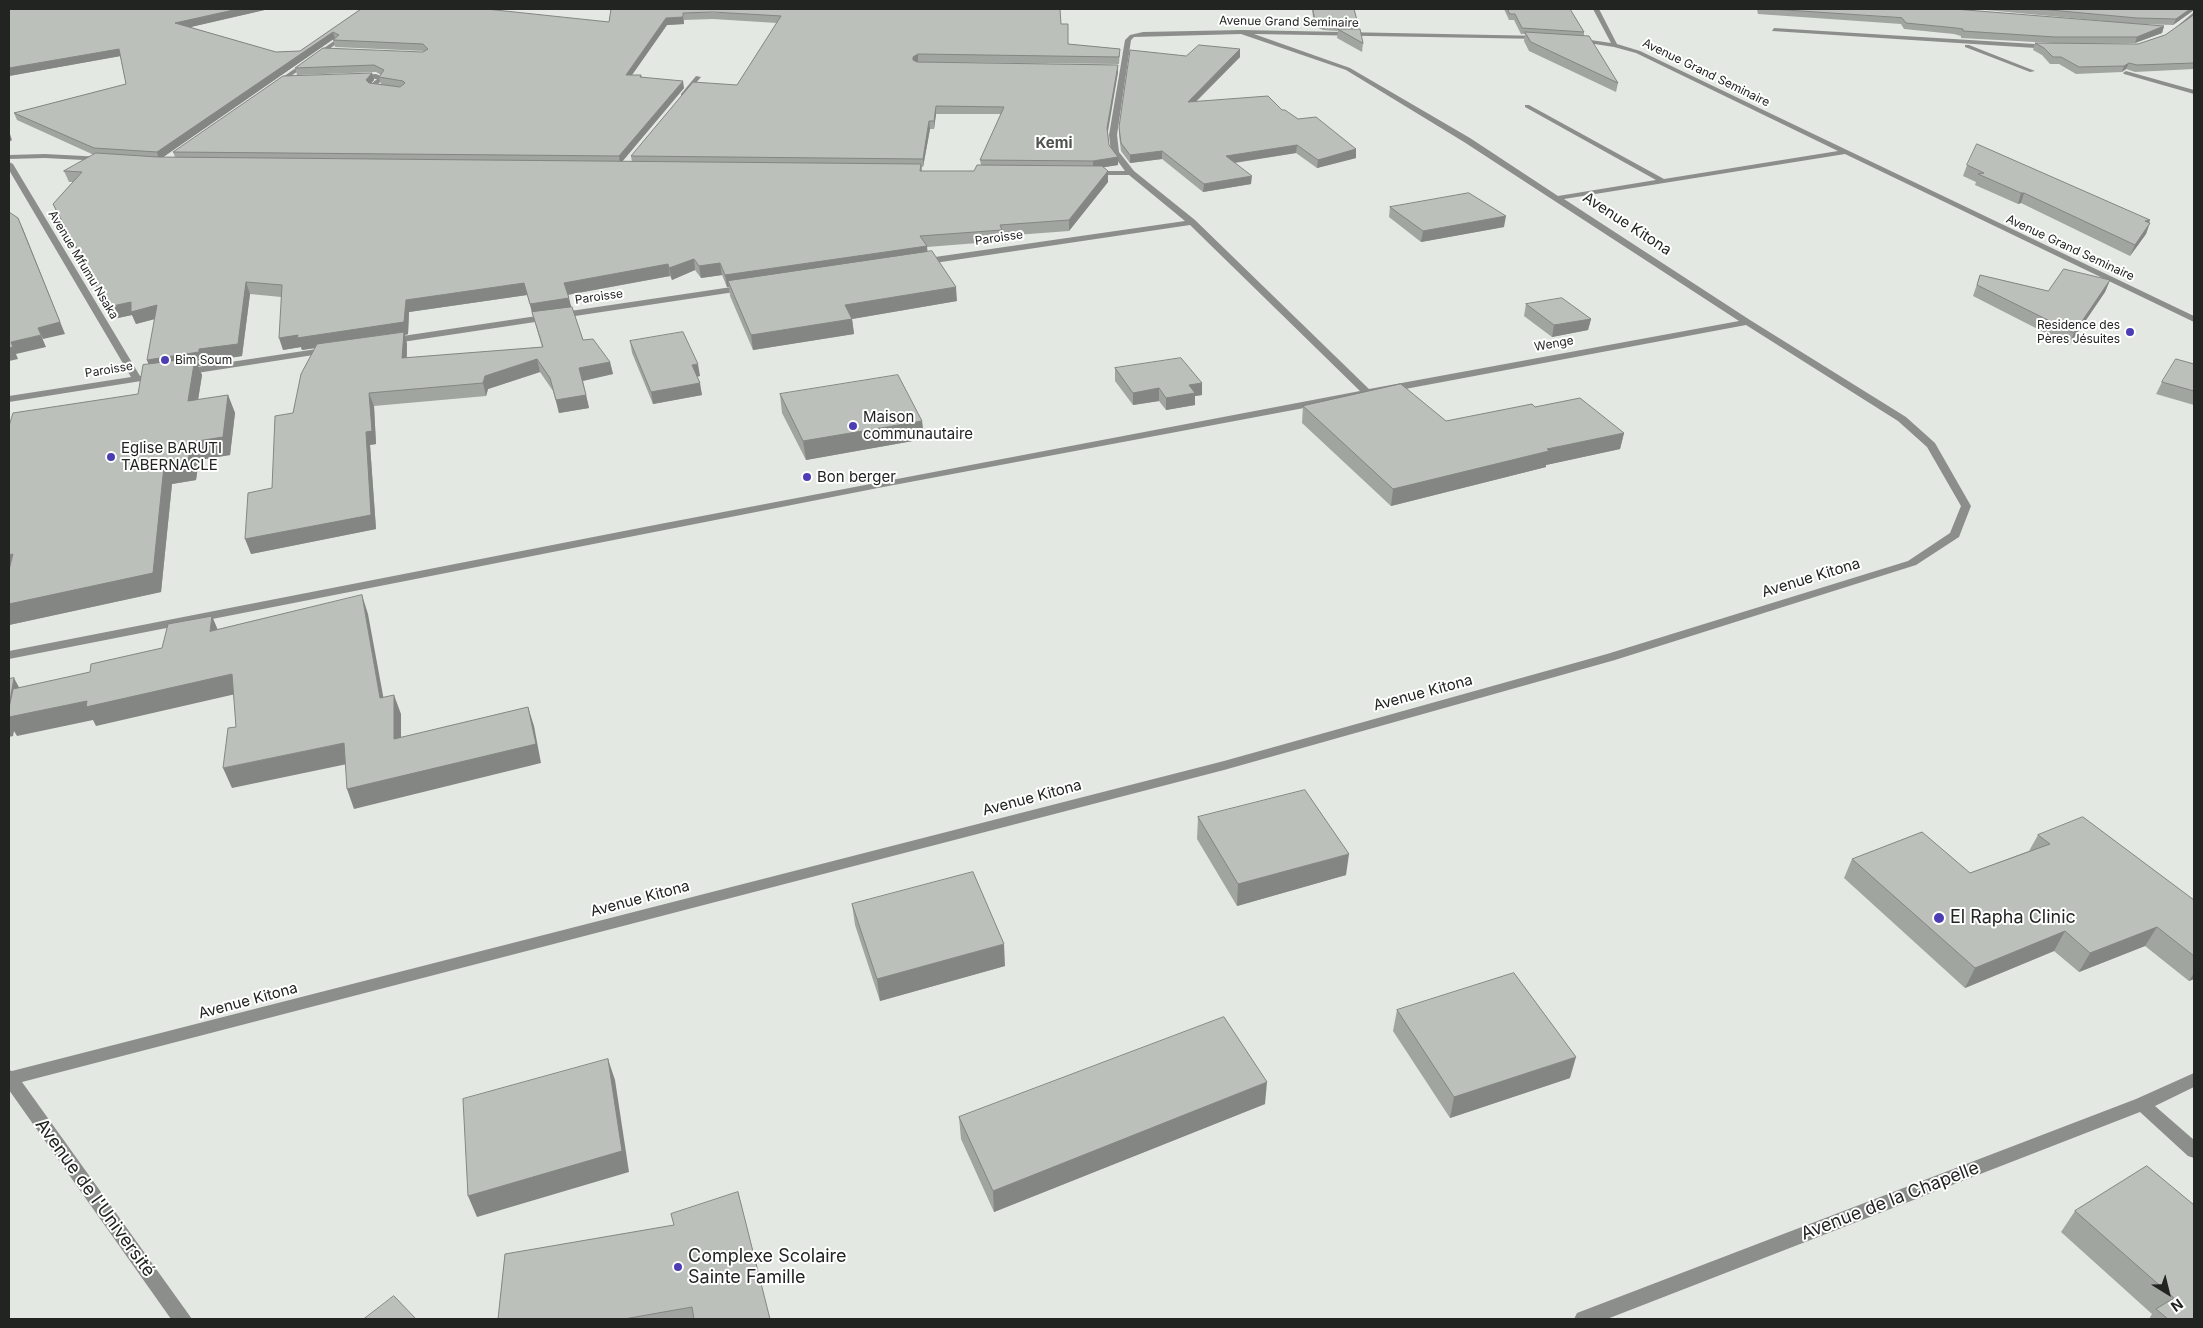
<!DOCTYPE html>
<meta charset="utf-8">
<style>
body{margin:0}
#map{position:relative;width:2203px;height:1328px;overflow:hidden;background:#e3e8e2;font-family:Inter,sans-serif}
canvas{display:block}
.frame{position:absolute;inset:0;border:10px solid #222422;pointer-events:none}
.north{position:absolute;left:2143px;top:1268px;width:50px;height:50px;-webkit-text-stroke:4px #fff;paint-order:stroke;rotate:144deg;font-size:14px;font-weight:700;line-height:20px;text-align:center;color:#222422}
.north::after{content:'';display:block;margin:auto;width:18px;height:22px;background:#222422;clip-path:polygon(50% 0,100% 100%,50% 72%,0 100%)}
</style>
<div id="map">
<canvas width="2203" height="1328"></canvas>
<div class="frame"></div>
<div class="north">N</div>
</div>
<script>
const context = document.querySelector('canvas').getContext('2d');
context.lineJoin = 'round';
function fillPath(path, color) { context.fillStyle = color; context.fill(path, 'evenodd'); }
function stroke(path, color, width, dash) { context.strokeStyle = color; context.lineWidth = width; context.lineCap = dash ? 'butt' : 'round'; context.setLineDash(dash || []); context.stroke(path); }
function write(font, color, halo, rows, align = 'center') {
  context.font = font + ' Inter,sans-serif'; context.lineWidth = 4; context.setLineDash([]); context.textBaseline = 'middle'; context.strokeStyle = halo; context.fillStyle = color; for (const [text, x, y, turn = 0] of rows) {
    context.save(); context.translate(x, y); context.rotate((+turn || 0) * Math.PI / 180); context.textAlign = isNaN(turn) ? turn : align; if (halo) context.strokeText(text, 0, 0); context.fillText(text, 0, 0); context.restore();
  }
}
fillPath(new Path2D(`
 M1593,9H1599L1617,44L1640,51L2194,316V322L1845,154L1564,199L1750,320L1906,417L1935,443L1971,506L1959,537L1916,565L1615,660L1224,770L22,1082L192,1319H171L9,1090V1070L12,1071L1224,761L1607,654L1908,561L1950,533L1961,506L1927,447L1898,421L1746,325L878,488L9,659V651L660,524L1360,391L1190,225L921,265L917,262L921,259L1185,221L1129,175H1091L1087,173L1091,171H1125L1111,152L1109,135L1125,40L1130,35L1143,32L1242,30L1544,36L1542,39L1254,34L1350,68L1470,138L1558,196L1656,180L1525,107V105H1529L1664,179L1838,151L1636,53L1614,47L1575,41L1577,38L1611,43ZM1241,34L1346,70L1464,142L1739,321L1369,389L1195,220L1134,171L1119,152L1117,135L1131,40L1134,37Z
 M2194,12V17L2179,30H2175V28Z
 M1774,28L2051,45L2054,47L2051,49L1772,31Z
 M334,41L339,42L277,86H273V84Z
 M1965,45H1969L2035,71L2030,72L1965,47Z
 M2126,71L2194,90V94L2124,74L2123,73Z
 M356,75L376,74L383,77V79L377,85L387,89L384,91L370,87V85L377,79L354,78L353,77Z
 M696,76L701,77L685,96H681V94Z
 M45,154L103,157L107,159L103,161L45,158L9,159V155Z
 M9,162L13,164L140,376L160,374V378L9,402V396L131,377L9,170Z
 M745,285L748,286V290L389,344L384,341L389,338Z
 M330,347L333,348V352L184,375L179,372L184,369Z
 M2194,1073V1087L2155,1106L2194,1140V1158L2188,1156L2140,1112L1607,1319H1574L1577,1313L2136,1099Z`), '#8c8e8c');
fillPath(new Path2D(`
 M9,9H269L190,27L276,52L300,51L361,9L609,22L611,9L1061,24L1068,44L1120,49L1119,64L917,62L1118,65V72L1108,132L1109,145L1118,157V165L1104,167L1108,182L1069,231L1002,236L1003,241L927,247V252L957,301L852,319L854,334L753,350L730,296L729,287H727L722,275L701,278L695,270L672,280L670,276L568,295L571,307L583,340L610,362L613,374L583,381L589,408L559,413L553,391L540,372L488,389L486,396L374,406L376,444L370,445L376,529L251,554L272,488L293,413L315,348L302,350L301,347L283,350L281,297L250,294L242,356L204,362L203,365L198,366L202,375L198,400L228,395L235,413L230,455L199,460L196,480L172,484L161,592L9,625L138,394L149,365L147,360L155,319L136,324L132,315L113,319L58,215L53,204L73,182H69L64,171L94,155L17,120L14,113L126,84L120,56L9,76ZM713,19L777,23L737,85L631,156L632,162H622L684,88L642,77L641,75H632L667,25L684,24V20ZM335,38L333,40L335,47L424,51L423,52L295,68L297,75L376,72L381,75L379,77L381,84L371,83L374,80L372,73L173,152L175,157H163ZM936,114H1001L980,160L981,165L974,171H922V167H923L930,129H934ZM527,295L542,347L407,358V344L405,335L408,334L409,312Z
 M1312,9H1354L1358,24L1357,29L1363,43L1362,52L1337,38L1338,31L1323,30L1314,26Z
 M1504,9H1570L1584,32V36L1618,83L1616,92L1529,51L1524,41L1525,34H1521L1514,20H1509Z
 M1601,9H1657V10Z
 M1757,9H1954L2125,23L1975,9H2194V10L2173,25L2137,24L2164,26L2162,33L2135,43H2053L1961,38V36L1954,34L1904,29L1901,24L1758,14Z
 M2194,15V69L2135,72L2126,69L2122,72L2076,74L2059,64H2050L2042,55L2033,50L2035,43L2138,44L2165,35Z
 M1186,56L1240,57L1196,102L1282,110L1298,119L1356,149V158L1317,168L1296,153L1235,163L1251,184L1203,192L1162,159L1130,163L1121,151L1119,135V127Z
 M1967,165L2149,223L2146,234L2130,256L2021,203L2018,204L1975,185L1976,182L1963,176Z
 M1390,207L1504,227L1421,242L1389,217Z
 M1980,275L2048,291L2110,280L2105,292L2069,345L1973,296Z
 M1526,304L1591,319L1588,330L1552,337L1524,316Z
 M630,341L700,376L697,377L702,395L653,404L632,353Z
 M2194,364V405L2156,394L2162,382Z
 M1115,368L1202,383V395L1195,396V405L1166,410L1159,401L1133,405L1115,381Z
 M780,394L922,421L924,439L806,460L782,413Z
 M1303,406L1446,421L1535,407L1624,433L1620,449L1546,465V467L1391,506L1302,423Z
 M1198,817L1346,875L1237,906L1197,839Z
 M2038,835L2194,900V979L2189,981L2145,946L2079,972L2054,951L1965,988L1844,878L1852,859L1970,873L2029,851Z
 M852,904L1005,966L880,1001L855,925Z
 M1397,1010L1570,1078L1450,1118L1393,1031Z
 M1265,1104L994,1212L961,1139L959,1117Z
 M2147,1166L2194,1319H2149L2152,1314L2061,1232L2075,1211Z
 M505,1254L770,1319H498Z`), '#a1a5a0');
fillPath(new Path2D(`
 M238,9H269L178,30L175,23Z
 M2190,9H2194V10L2173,25L2176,19Z
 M683,17L684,24L667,25L627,82L626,75L666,18Z
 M2164,26L2162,33L2135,43L2137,37Z
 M333,32L335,38L159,160L157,152Z
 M119,49L121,56L9,76V68Z
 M1240,49V57L1187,110L1188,102Z
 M918,54V61L913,64V57Z
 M2129,63L2126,69L2122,72L2124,66Z
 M1118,65V72L1107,135V128Z
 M372,73L374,80L368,87L366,80Z
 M683,81L684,88L620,164L619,156Z
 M936,106V114L934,129V121Z
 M929,121L930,129L923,167V159Z
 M9,131L12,140L9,142Z
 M1297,145L1296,153L1225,164L1226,156Z
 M1356,149V158L1317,168L1318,160Z
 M1162,151V159L1130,163V155Z
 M1118,157V165L1093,169V161Z
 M1108,171V182L1069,231V220Z
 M1252,176L1251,184L1203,192L1204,184Z
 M2021,193H2024L2021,203L2018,204Z
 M1506,216L1504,227L1421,242L1423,231Z
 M18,218L23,229L65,334L43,339L38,328Z
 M2150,220L2147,228L2150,223L2146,234L2130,256L2145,221Z
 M927,246L928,257L728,281L729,287H727L725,275Z
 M694,259L695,270L672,280L669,268Z
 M720,263L722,275L701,278L699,266Z
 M668,264L670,276L566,295L564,283Z
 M2110,280L2105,292L2069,345L2074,333Z
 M246,282L250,294L242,356L204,362L203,365L198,366L202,375L195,419L152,372L147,360L199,349Z
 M524,283L527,295L409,312L408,334L405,335L407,344L406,371L402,358L403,335L302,350L301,347L283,350L279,338L298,335L406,300Z
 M956,287L957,301L846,320L845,305Z
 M569,298L572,310L533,316L530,304Z
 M131,302L157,305L162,317L136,324L132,315L113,319L108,307Z
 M852,319L854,334L753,350L751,335Z
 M1591,319L1588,330L1552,337L1554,325Z
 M41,335L46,347L16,354L18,359L9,361V348L11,342Z
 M537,359L540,372L488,389L486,396L483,383L485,376Z
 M610,362L613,374L582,381L579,368Z
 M698,364L700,376L694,377L692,365Z
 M700,383L702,395L653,404L651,392Z
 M1202,383V395L1195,396V405L1166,410V398L1189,385Z
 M1159,388V401L1133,405V393Z
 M369,393L374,406L376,444L370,445L376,529L251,554L245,539L366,432Z
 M228,395L235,413L230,455L199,460L196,480L172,484L161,592L9,625V604L191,442Z
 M586,395L589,408L559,413L556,400Z
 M922,421L924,439L806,460L803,441Z
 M1624,433L1620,449L1546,465V467L1391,506L1393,489L1547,449Z
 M13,554L9,576V555Z
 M362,595L368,614L387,717L380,698Z
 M212,616L220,635L210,631Z
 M232,674L240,693L96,726L93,720L17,736L14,731L13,736L9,737V706L14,678L21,691L87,701Z
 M394,695L401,714V758L394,739Z
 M528,707L534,726L541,763L354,809L347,789Z
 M344,743L352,763L232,788L223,768Z
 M1349,854L1346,875L1237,906L1238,884Z
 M2157,927L2145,946L2079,972L2090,953Z
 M2065,931L2054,951L1965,988L1975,968Z
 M1004,944L1005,966L880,1001L877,979Z
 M2194,973V979L2189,981Z
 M1576,1057L1570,1078L1450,1118L1454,1097Z
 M608,1059L615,1080L629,1172L477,1217L468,1196Z
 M1267,1082L1265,1104L994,1212L993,1191Z`), '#838682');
const building = new Path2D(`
 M9,9H238L175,23L276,52L300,51L361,9H486L609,22L611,9H1060L1061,24H1068V44L1120,49L1119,57L918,54L913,57V60L917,62L1118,65L1107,128L1109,145L1118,157L1093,161L980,160L1004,107L936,106L934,121H929L923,159L631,156L693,82L737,85L781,16L713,12L683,13V17L666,18L626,75H641L640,77L683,81L619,156L173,152L283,76L372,73L366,80L369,83L400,87L405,83L403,81L379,77L384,70L374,65L295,68L323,48L423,52L428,49L423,44L333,40L339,35L333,32L157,152L94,148L14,113L126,84L119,49L9,68Z
 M1313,9H1354L1358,24H1324L1315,19Z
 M1508,9H1570L1584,32L1522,28L1515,14H1510Z
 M1771,9H1954L2164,26L2137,37H2055L1963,31V29L1956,28L1906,23L1902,18Z
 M2040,9H2190L2176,19L2137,18Z
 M2194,15V63L2137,65L2129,63L2124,66L2079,67L2061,57H2053L2044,48L2035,43L2138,44L2165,35Z
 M1338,29H1360L1363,43Z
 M1525,32L1589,36L1618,83L1531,42Z
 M1199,45L1240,49L1188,102L1268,96L1282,110H1285L1298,119L1316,117L1356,149L1318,160L1297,145L1226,156L1252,176L1204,184L1162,151L1130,155L1121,143L1119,127L1130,50L1186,56Z
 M1977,144L2150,220L2145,221L2150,223L2135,245L2024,193H2021L1978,174L1984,173L1967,165Z
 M96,153L158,157L921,164L920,171H974L977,165L1102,166L1108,171L1069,220L1000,225L1002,230L920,236L927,246L725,275L720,263L699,266L694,259L669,268L668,264L564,283L569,298L530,304L524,283L406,300L404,322L297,338L298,335L279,338L282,285L246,282L238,344L199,349V352L147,360L157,305L131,312V302L108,307L53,204L82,172L64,171Z
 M1469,193L1506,216L1423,231L1390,207Z
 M9,212L18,218L60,322L38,328L41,335L11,342L13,347L9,348Z
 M932,251L956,287L845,305L852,319L751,335L728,281Z
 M2064,269L2110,280L2074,333L1977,285L1980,275L2048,291Z
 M1562,298L1591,319L1554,325L1526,304Z
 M572,307L583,340L593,339L610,362L579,368L586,395L556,400L550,378L537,359L485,376L483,383L369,393L372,431L366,432L371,515L245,539L248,493L272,488L275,416L293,413L301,374L317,344L404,332L402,358L543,347L532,312Z
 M683,332L698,364L692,365L700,383L651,392L630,341Z
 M195,358L188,401L228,395L223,437L191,442L188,462L164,466L153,573L9,604V570L13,554L9,555V426L13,413L138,394L143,365Z
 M1181,358L1202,383L1189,385L1195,393L1166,398L1159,388L1133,393L1115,368Z
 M2176,359L2194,364V391L2162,382Z
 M898,375L922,421L803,441L780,394Z
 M1401,384L1446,421L1532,404L1535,407L1580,398L1624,433L1547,449L1549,451L1393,489L1303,406Z
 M362,595L380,698L394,695V739L528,707L536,744L347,789L344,743L223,768L228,728L236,727L232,674L86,707L87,701L9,717V708L13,689L90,672L91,664L162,648L168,624L212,616L210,631Z
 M14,678L9,706V679Z
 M1305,790L1349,854L1238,884L1198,817Z
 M2083,817L2194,900V956L2157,927L2090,953L2065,931L1975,968L1852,859L1922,832L1970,873L2050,844L2038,835Z
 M973,872L1004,944L877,979L852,904Z
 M1514,973L1576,1057L1454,1097L1397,1010Z
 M1224,1017L1267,1082L993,1191L959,1117Z
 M608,1059L622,1151L468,1196L463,1099Z
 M2147,1166L2194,1205V1319H2168L2156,1309L2174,1298L2075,1211Z
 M738,1192L770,1319H694L692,1307L624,1319H498L505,1254L674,1225L671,1214Z
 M394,1296L416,1319H364Z`);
fillPath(building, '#bbc0ba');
stroke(building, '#838682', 1);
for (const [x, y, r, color] of [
 [2130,332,5,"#4b3eb5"],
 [165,360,5,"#4b3eb5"],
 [853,426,5,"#4b3eb5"],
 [111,457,5,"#4b3eb5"],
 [807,477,5,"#4b3eb5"],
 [1939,918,6,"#4b3eb5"],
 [678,1267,5,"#4b3eb5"]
]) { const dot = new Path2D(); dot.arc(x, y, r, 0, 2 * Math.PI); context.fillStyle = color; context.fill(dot); stroke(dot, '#fff', 2); }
write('12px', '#222422', '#fff', [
 ["Avenue Grand Seminaire",1289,22,1],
 ["Avenue Grand Seminaire",1706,73,26],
 ["Paroisse",999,238,-8],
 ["Avenue Grand Seminaire",2070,248,25],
 ["Avenue Mfumu Nsaka",83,265,59],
 ["Paroisse",599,297,-8],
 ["Wenge",1554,344,-10],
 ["Paroisse",109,370,-9]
]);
write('12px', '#222422', '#fff', [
 ["Residence des",2120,325],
 ["Pères Jésuites",2120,339],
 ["Bim Soum",175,360,"left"]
], 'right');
write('bold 15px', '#4e524d', '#fff', [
 ["Kemi",1054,143]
]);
write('15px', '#222422', '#fff', [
 ["Avenue Kitona",1627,224,33],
 ["Avenue Kitona",1811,578,-17],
 ["Avenue Kitona",1423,693,-15],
 ["Avenue Kitona",1032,798,-15],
 ["Avenue Kitona",640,899,-15],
 ["Avenue Kitona",248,1001,-15]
]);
write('15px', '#222422', '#fff', [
 ["Maison",863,417],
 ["communautaire",863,434],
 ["Eglise BARUTI",121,448],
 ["TABERNACLE",121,465],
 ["Bon berger",817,477]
], 'left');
write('18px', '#222422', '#fff', [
 ["El Rapha Clinic",1950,918],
 ["Complexe Scolaire",688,1257],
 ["Sainte Famille",688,1278]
], 'left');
write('18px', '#222422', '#fff', [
 ["Avenue de l'Université",95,1198,54],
 ["Avenue de la Chapelle",1890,1201,-21]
]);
</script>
